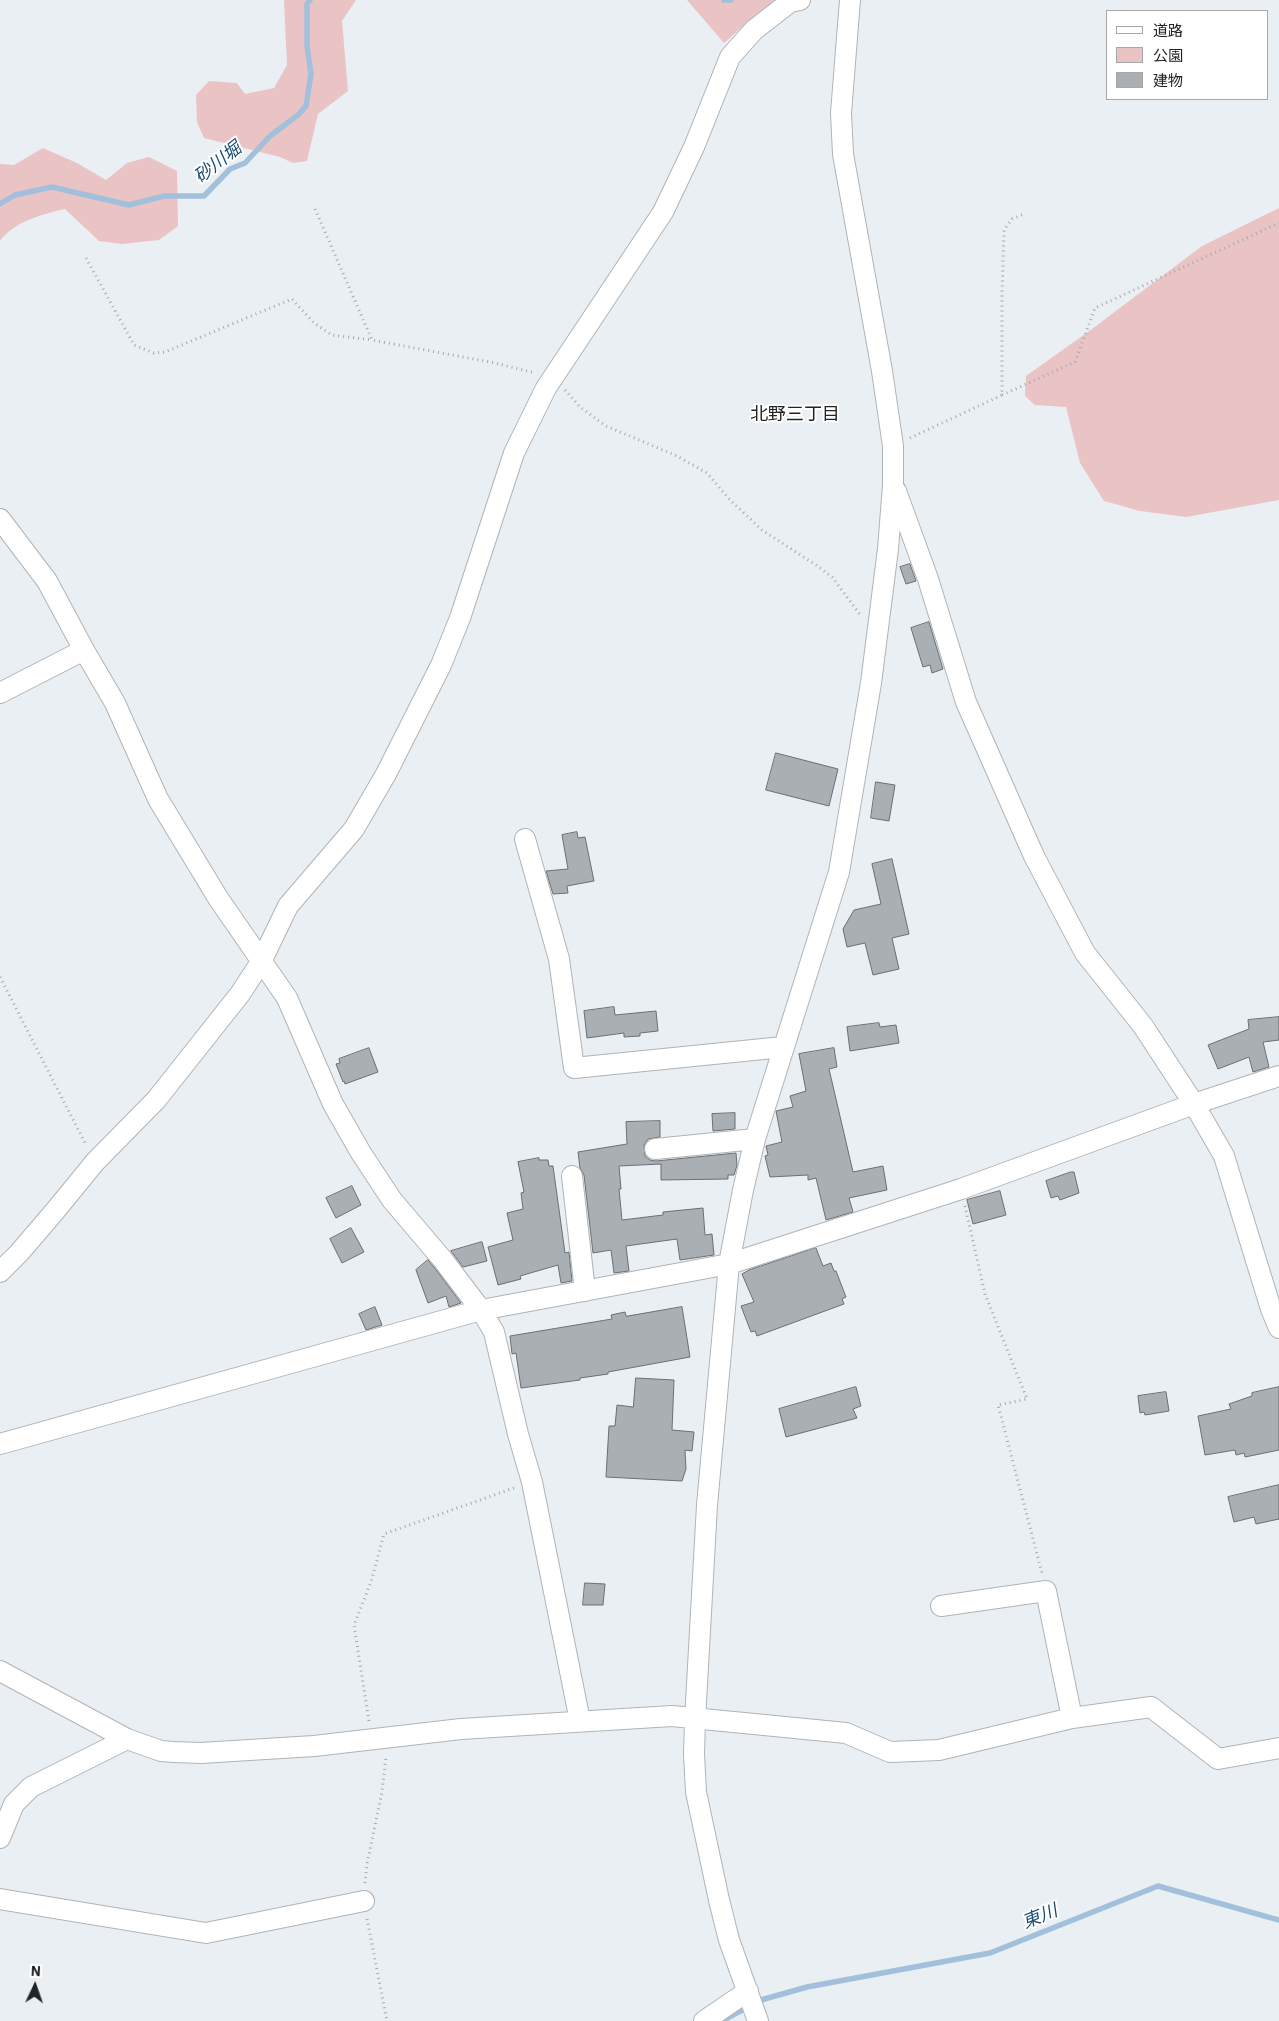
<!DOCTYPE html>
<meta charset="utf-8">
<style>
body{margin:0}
#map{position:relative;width:1279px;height:2021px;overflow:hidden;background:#eaeff4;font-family:"IBM Plex Sans","Noto Sans JP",sans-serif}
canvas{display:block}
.legend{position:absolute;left:1106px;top:10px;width:162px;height:90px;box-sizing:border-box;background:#fff;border:1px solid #a6a7a8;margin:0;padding:6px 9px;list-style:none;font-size:15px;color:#212325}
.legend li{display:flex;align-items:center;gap:10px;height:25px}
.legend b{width:25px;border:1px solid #a6a7a8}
.north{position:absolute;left:10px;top:1961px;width:50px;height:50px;-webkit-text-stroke:4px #fff;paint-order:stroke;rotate:3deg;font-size:14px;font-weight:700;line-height:20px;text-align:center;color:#212325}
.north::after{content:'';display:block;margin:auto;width:18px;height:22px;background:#212325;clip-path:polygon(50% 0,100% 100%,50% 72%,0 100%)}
</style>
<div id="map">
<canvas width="1279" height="2021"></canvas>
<ul class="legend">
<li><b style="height:6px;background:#fff"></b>道路</li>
<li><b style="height:14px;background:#eac3c5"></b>公園</li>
<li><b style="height:14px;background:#aaafb3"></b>建物</li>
</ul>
<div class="north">N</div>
</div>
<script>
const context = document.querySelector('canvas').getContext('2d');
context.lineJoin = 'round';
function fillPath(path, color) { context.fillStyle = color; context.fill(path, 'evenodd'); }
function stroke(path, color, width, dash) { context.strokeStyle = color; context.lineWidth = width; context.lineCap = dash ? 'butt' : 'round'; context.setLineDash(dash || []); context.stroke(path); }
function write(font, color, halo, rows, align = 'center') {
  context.font = font + ' "IBM Plex Sans","Noto Sans JP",sans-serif'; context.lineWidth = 4; context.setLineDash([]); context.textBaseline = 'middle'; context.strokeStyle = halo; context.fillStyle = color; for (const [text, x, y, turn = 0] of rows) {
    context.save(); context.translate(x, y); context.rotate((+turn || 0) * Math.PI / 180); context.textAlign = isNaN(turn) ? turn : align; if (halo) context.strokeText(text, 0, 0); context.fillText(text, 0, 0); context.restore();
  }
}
fillPath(new Path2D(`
 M284,0H356L342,21L348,91L318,114L307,161L293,163L280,157L204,138L197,122L196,95L209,81L237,83L245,94L274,88L287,65Z
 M687,0H792L759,12L724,43Z
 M43,148L77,163L106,180L127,163L149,157L177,171L178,226L159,240L122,244L99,241L65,209C43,214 13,222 0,241V164L14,165Z
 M1279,208V500L1186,517L1140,511L1104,501L1080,463L1066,407L1035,405L1025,396L1026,376L1092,329L1202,246Z`), '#eac3c5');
stroke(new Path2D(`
 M724,0H731
 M0,204L15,195L52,187L129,205L164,196H204L230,169L245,163L270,136L298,115L306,106L311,74L307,46V4L310,0
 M722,2021L761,2000L807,1987L990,1953L1158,1886L1279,1920`), '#a2c0db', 5.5);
const building = new Path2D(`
 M910,564L916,581L906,584L900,567Z
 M929,622L943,669L932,673L930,665L923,667L911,628Z
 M776,753L838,769L829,806L766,790Z
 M876,782L895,785L889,821L871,818Z
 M577,832L578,838L585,837L594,881L567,886L568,893L553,894L546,871L568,869L562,835Z
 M892,859L909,934L892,938L899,969L873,975L865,943L847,947L843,929L854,910L881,904L872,864Z
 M614,1007L615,1015L656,1011L658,1031L640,1033V1036L624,1037V1033L587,1038L584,1011Z
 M1279,1017V1040L1263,1042L1269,1067L1253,1072L1249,1057L1218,1069L1208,1045L1249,1029L1248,1020Z
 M879,1023L880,1027L896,1025L899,1043L850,1051L847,1027Z
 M369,1048L378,1072L345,1084L344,1081L343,1082L336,1064L340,1063L339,1059Z
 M834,1048L837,1067L829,1069L853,1172L883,1166L887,1190L849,1198L853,1212L826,1220L816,1178L808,1180V1175L770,1177L765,1156L768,1155L766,1146L782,1142L776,1111L793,1107L790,1096L806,1091L799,1054Z
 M735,1113V1129L713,1131L712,1114Z
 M660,1121V1137L648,1139L644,1145L645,1156L650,1160L656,1161L736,1153L737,1165L734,1175H728V1179L661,1180V1164L619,1166L621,1189H619L622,1220L663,1215V1212L703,1208L705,1235L712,1234L714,1255L680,1260L677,1239L626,1246L629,1271L614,1273L611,1250L593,1253L584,1175L580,1168L578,1152L627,1144L626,1122Z
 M539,1158V1160H548L549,1166H553L565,1253L569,1252L572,1281L561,1283L558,1265L520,1276L521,1279L498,1285L488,1247L513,1240L507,1213L523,1209L521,1193L524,1192L518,1162Z
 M1071,1172H1074L1079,1193L1060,1200L1058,1196L1051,1198L1046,1181Z
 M352,1186L361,1205L336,1218L326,1198Z
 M1000,1191L1006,1215L973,1224L967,1200Z
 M351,1228L364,1252L342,1263L330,1239Z
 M482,1242L487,1261L463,1267L451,1251Z
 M816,1248L823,1266L831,1263L834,1271H836L846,1297L842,1299L844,1304L757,1336L755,1331L751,1332L741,1306L754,1302L742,1274L749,1270Z
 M428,1260L434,1267L461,1303L449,1307L446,1296L428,1303L416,1270Z
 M375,1307L382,1325L366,1330L359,1314Z
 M682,1307L690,1357L608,1372V1374L580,1378V1380L521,1388L516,1353L512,1354L510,1336L612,1319L611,1315L625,1312L626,1316Z
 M636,1378L674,1380L672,1430L694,1432L692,1451L685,1450L686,1469L682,1481L606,1477L609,1426H615L617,1405L633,1407Z
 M856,1387L861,1406L853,1409L857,1418L786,1437L779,1409Z
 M1279,1387V1450L1245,1457L1244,1453L1236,1455L1235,1450L1205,1455L1198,1416L1231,1409L1229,1404L1252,1396V1393Z
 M1166,1392L1169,1411L1145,1415L1144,1412L1140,1413L1138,1396Z
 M1279,1485V1519L1256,1524L1254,1517L1234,1522L1228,1497Z
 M585,1583L605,1584L603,1605H583Z`);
fillPath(building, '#aaafb3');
stroke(building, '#6b6f74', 1);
const minor = new Path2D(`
 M896,491L928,579L966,702L1034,856L1085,953L1143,1026L1194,1104L1224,1156L1271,1309L1279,1328
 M0,519L47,581L84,650L115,703L158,799L218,898L287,998L333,1104L361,1153L392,1200L443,1260L481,1310L494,1332L518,1434L532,1482L580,1721
 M0,693L84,650
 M525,839L559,959L574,1068L783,1047
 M655,1149L755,1139
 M572,1176L585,1291
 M0,1272L19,1253L55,1211L95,1162L156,1100L240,994L261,962L288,906L354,829L386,774L441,665L460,618L514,453L546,388L663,212L694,147L730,57L754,30L790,2L800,0
 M0,1444L481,1310L729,1264L961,1189L1194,1104L1279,1076
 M941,1606L1046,1591L1072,1718
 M0,1671L127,1739L161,1751L174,1752L201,1753L314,1746L461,1729L672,1716L846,1733L890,1752L939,1750L1072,1718L1151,1707L1218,1759L1279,1748
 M0,1838L14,1804L31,1787L127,1739
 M0,1899L206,1933L364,1901
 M704,2021L748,1991
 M758,2021L729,1940L719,1900L696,1792L694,1754L695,1720L707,1505L729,1264L743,1190L755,1139L839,872L871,683L888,549L893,485V446L882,371L843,154L841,113L850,0`);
stroke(minor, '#afb4b8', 22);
stroke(new Path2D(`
 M315,209L372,340L495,363L535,373
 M86,258L134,345L154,353L165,352L292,299L314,323L332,335L372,340
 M565,390L580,407L606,426L677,456L707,473L730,500L762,530L816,565L832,577L861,616
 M1002,395L1075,362L1095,308L1279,223
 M910,438L1002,395V295L1004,230L1012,219L1024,214
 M0,977L86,1145
 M965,1206L985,1294L1027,1399L998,1405L1042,1573
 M369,1721L354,1625L371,1582L384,1534L514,1488
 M365,1883L367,1864L382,1792L386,1756
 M367,1919L387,2021`), '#a6aaae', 3, [1, 4]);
stroke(minor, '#fff', 20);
write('italic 18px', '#1c4c71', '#fff', [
 ["砂川堀",218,163,-38],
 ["東川",1040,1917,-22]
]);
write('18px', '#212325', '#fff', [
 ["北野三丁目",795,415]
]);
</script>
